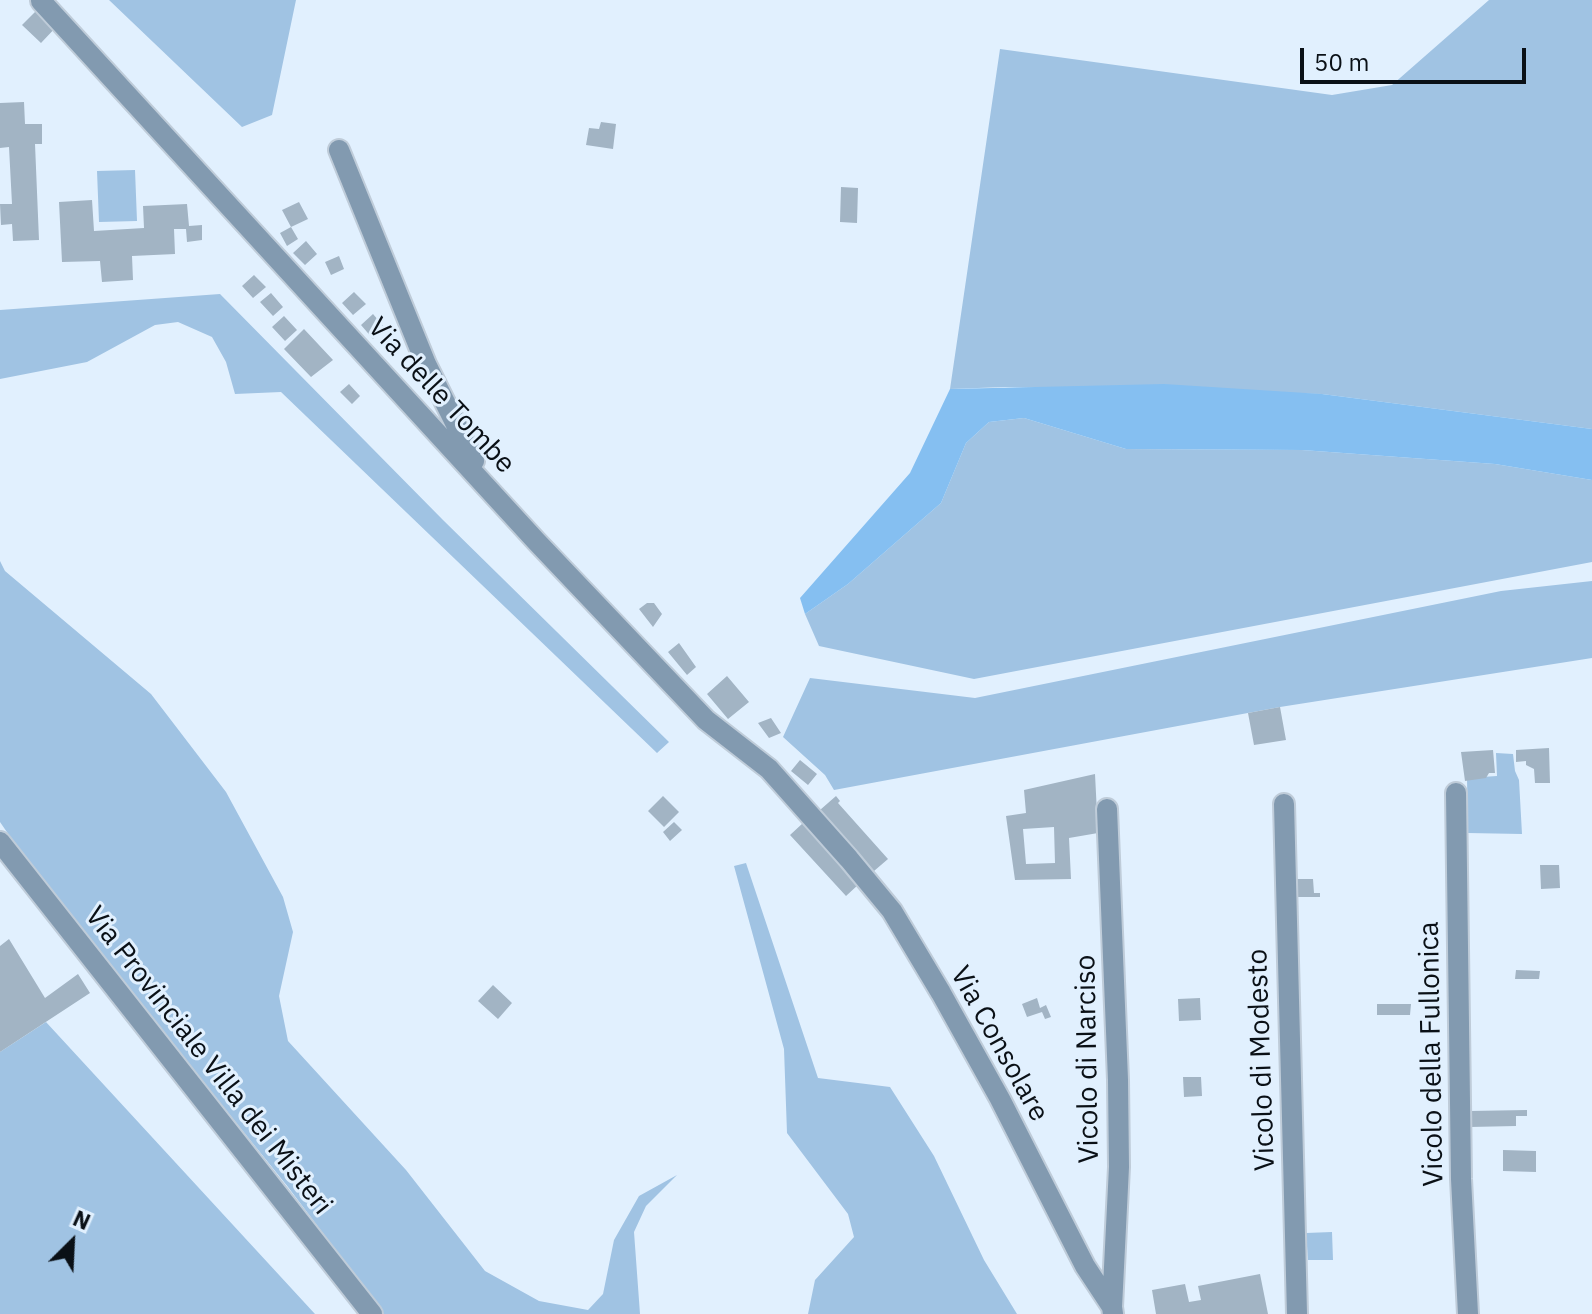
<!DOCTYPE html>
<style>
body{margin:0}
#map{position:relative;width:1592px;height:1314px;overflow:hidden;background:#e1f0fe;font-family:"IBM Plex Sans",sans-serif}
canvas{display:block}
.north{position:absolute;left:32px;top:1202px;width:80px;height:80px;-webkit-text-stroke:6px #e1f0fe;paint-order:stroke;rotate:24deg;font-size:22px;font-weight:700;line-height:32px;text-align:center;color:#0a1016}
.north::after{content:'';display:block;margin:auto;width:28px;height:36px;background:#0a1016;clip-path:polygon(50% 0,100% 100%,50% 72%,0 100%)}
.scale{position:absolute;left:1300px;top:48px;width:226px;height:36px;box-sizing:border-box;border:4px solid #0a1016;border-top:0;padding-left:10px;font-size:24px;line-height:28px;white-space:nowrap;color:#0a1016;-webkit-text-stroke:6px #e1f0fe;paint-order:stroke}
</style>
<div id="map">
<canvas width="1592" height="1314"></canvas>
<div class="north">N</div>
<div class="scale">50 m</div>
</div>
<script>
const context = document.querySelector('canvas').getContext('2d');
context.lineJoin = 'round';
function fillPath(path, color) { context.fillStyle = color; context.fill(path, 'evenodd'); }
function stroke(path, color, width, dash) { context.strokeStyle = color; context.lineWidth = width; context.lineCap = dash ? 'butt' : 'round'; context.setLineDash(dash || []); context.stroke(path); }
function write(font, color, halo, rows, align = 'center') {
  context.font = font + ' "IBM Plex Sans",sans-serif'; context.lineWidth = 6; context.setLineDash([]); context.textBaseline = 'middle'; context.strokeStyle = halo; context.fillStyle = color; for (const [text, x, y, turn = 0] of rows) {
    context.save(); context.translate(x, y); context.rotate((+turn || 0) * Math.PI / 180); context.textAlign = isNaN(turn) ? turn : align; if (halo) context.strokeText(text, 0, 0); context.fillText(text, 0, 0); context.restore();
  }
}
fillPath(new Path2D(`
 M109,0H296L272,115L242,127Z
 M1489,0H1592V429L1322,394L1005,387L950,389L1000,49L1332,95L1392,85Z
 M135,170L137,221L99,222L97,171Z
 M220,294L443,520L669,742L657,753L281,392L235,394L226,362L212,337L178,322L155,325L87,362L0,379V310Z
 M1024,418L1126,449L1302,450L1495,464L1592,480V562L974,679L819,646L805,614L848,584L941,503L966,443L989,422Z
 M0,561L5,571L151,694L226,792L283,897L293,932L279,996L288,1041L406,1170L485,1271L539,1301L588,1310L603,1294L614,1240L639,1196L677,1175L646,1206L634,1232L640,1314H384L288,1187L37,876L0,822Z
 M1592,581V658L1280,707L834,790L825,775L783,737L810,678L975,698L1501,591Z
 M1496,753L1513,754L1515,771L1519,780L1522,834L1468,833L1467,778L1497,776Z
 M746,863L818,1078L890,1087L934,1156L984,1260L1017,1314H808L815,1280L854,1237L848,1214L787,1133L784,1049L734,866Z
 M46,1022L315,1314H0V1052Z
 M1332,1232L1333,1260H1308L1306,1233Z`), '#a0c3e3');
fillPath(new Path2D(`
 M1164,384L1322,394L1592,429V480L1495,464L1302,450L1126,449L1024,418L989,422L966,443L941,503L848,584L805,614L800,598L910,473L950,389Z`), '#85bff1');
fillPath(new Path2D(`
 M40,7L58,25L41,43L22,25Z
 M24,102L25,124H42V144H35L39,240L13,241L12,224L1,225L0,204H12L9,147L0,148V103Z
 M601,122L616,124L613,149L586,145L589,128L599,129Z
 M841,187L858,188L857,223L840,222Z
 M92,200L94,231L144,228L143,206L187,204L189,226L202,225V240L187,242L186,229H174L175,254L132,256L133,280L102,282L100,261L62,262L59,202Z
 M299,202L308,219L291,227L282,210Z
 M291,227L298,239L287,246L280,233Z
 M306,241L317,254L305,265L293,253Z
 M339,256L344,269L331,275L325,262Z
 M254,275L266,287L253,298L242,286Z
 M354,292L366,304L353,315L342,303Z
 M271,293L283,307L273,316L260,302Z
 M373,314L385,328L373,339L361,325Z
 M284,316L297,330L285,341L272,327Z
 M304,329L333,360L311,377L284,349Z
 M349,384L360,396L352,404L340,392Z
 M647,603H654L662,614L653,627L639,609Z
 M679,643L696,667L687,675L668,652Z
 M727,676L749,702L728,719L707,694Z
 M1280,707L1286,740L1254,745L1248,713Z
 M771,718L781,733L769,738L758,723Z
 M1549,748L1550,783H1535L1534,769L1526,765V761L1516,762V750Z
 M1493,750L1495,773H1489L1486,778L1465,781L1461,752Z
 M800,760L817,774L808,785L791,771Z
 M1095,774L1098,833L1069,838L1071,879L1015,880L1006,816L1026,813L1024,790ZM1054,827L1055,863L1026,864L1023,829Z
 M663,796L679,812L664,827L648,811Z
 M836,796L840,801L838,803L888,859L874,871L820,810Z
 M674,822L682,830L670,841L663,832Z
 M803,823L859,884L846,896L790,835Z
 M1540,865H1559L1560,888L1541,889Z
 M1294,879H1313L1314,893H1320V897H1295Z
 M9,939L45,998L78,974L90,993L0,1052V946Z
 M1516,970L1540,971L1539,979H1515Z
 M493,985L512,1003L498,1019L478,1001Z
 M1037,998L1040,1008L1046,1005L1051,1017L1045,1019L1042,1012L1027,1017L1022,1004Z
 M1200,998L1201,1020L1179,1021L1178,999Z
 M1377,1004H1411L1410,1015H1377Z
 M1183,1077H1201L1202,1096L1184,1097Z
 M1527,1110V1116H1516V1126L1470,1127V1111Z
 M1503,1150L1536,1151V1172L1503,1171Z
 M1260,1274L1268,1314H1156L1152,1290L1185,1284L1189,1302L1201,1300L1198,1286Z`), '#a2b4c4');
const minor = new Path2D(`
 M41,1L536,541L706,720L769,769L849,859L892,911L941,993L1000,1099L1085,1266L1112,1307L1113,1314
 M339,150L426,364L474,461
 M1456,793L1461,1179L1468,1314
 M1284,804L1297,1314
 M1107,809L1118,1080L1119,1167L1112,1307
 M0,842L372,1314`);
stroke(minor, '#bfccd9', 24);
stroke(minor, '#829ab0', 20);
write('28px', '#0a1016', '#e1f0fe', [
 ["Via delle Tombe",441,396,47],
 ["Via Consolare",999,1044,61],
 ["Vicolo della Fullonica",1432,1054,-91],
 ["Vicolo di Narciso",1088,1059,-91],
 ["Vicolo di Modesto",1262,1060,-92],
 ["Via Provinciale Villa dei Misteri",208,1061,52]
]);
</script>
